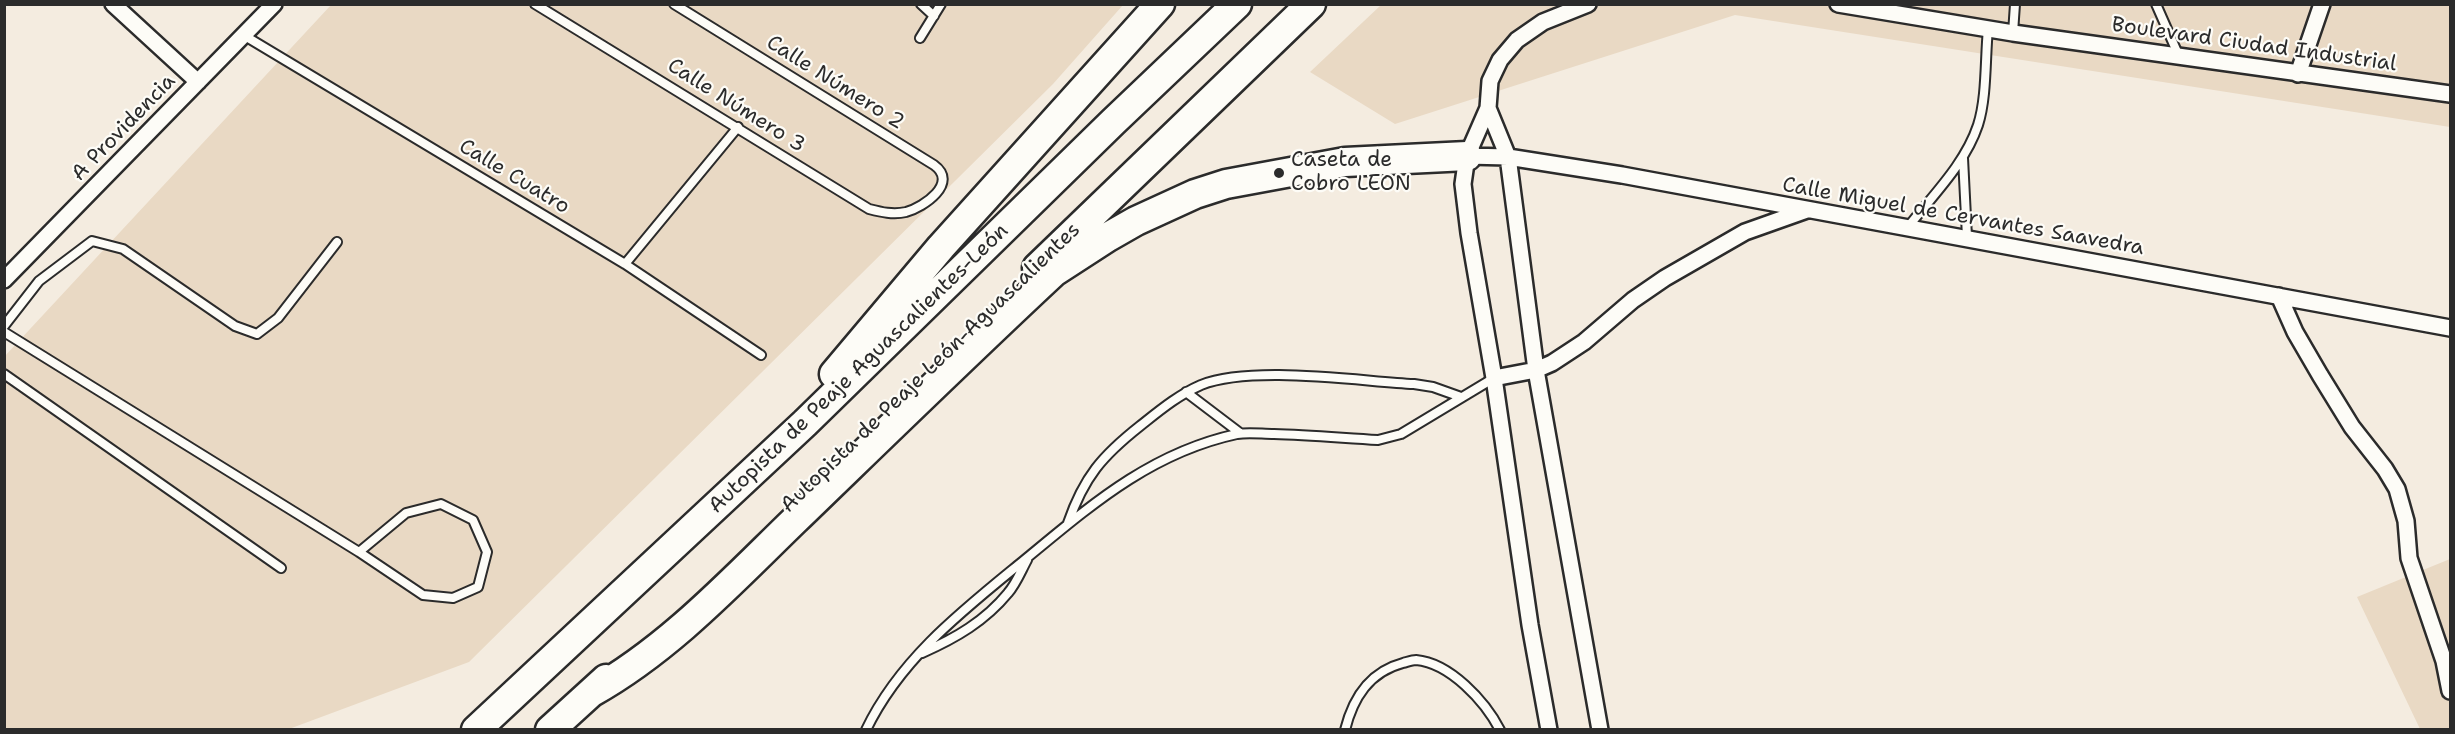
<!DOCTYPE html>
<meta charset="utf-8">
<style>
body{margin:0}
#map{position:relative;width:2455px;height:734px;overflow:hidden;background:#f4ece0;font-family:"Shantell Sans",sans-serif}
canvas{display:block}
.frame{position:absolute;inset:0;border:6px solid #2b2b2b;pointer-events:none}
</style>
<div id="map">
<canvas width="2455" height="734"></canvas>
<div class="frame"></div>
</div>
<script>
const context = document.querySelector('canvas').getContext('2d');
context.lineJoin = 'round';
function fillPath(path, color) { context.fillStyle = color; context.fill(path, 'evenodd'); }
function stroke(path, color, width, dash) { context.strokeStyle = color; context.lineWidth = width; context.lineCap = dash ? 'butt' : 'round'; context.setLineDash(dash || []); context.stroke(path); }
function write(font, color, halo, rows, align = 'center') {
  context.font = font + ' "Shantell Sans",sans-serif'; context.lineWidth = 4.5; context.setLineDash([]); context.textBaseline = 'middle'; context.strokeStyle = halo; context.fillStyle = color; for (const [text, x, y, turn = 0] of rows) {
    context.save(); context.translate(x, y); context.rotate((+turn || 0) * Math.PI / 180); context.textAlign = isNaN(turn) ? turn : align; if (halo) context.strokeText(text, 0, 0); context.fillText(text, 0, 0); context.restore();
  }
}
fillPath(new Path2D(`
 M331,5H1123L1053,84L469,662L289,729H5L4,357Z
 M1381,5H2450V127L1735,15L1395,124L1310,72Z
 M2450,559V729H2420L2357,597Z`), '#e9d9c4');
const service = new Path2D(`
 M535,4L869,209C881,212 893,215 906,212C924,207 959,183 934,165L674,4
 M921,4L934,16
 M2156,4L2178,54
 M2013,33L2015,4
 M245,36L625,264L761,355
 M920,38L941,4
 M1963,158L1967,237
 M1908,227C1933,195 1965,164 1978,125C1987,97 1985,58 1988,29
 M625,264L738,127
 M4,326L39,281L92,241L123,249L235,326L257,334L278,318L337,242
 M4,332L359,552
 M4,374L281,568
 M1186,392L1240,433
 M441,504L473,520L487,552L478,587L453,598L423,595L359,552L406,513Z
 M1068,523C1084,477 1102,456 1140,426C1159,411 1178,395 1201,385C1252,365 1357,381 1414,384L1433,387L1461,397
 M922,653C956,638 985,621 1008,593C1016,584 1021,571 1027,560
 M866,730C900,659 962,611 1022,562C1089,507 1149,453 1237,434C1249,432 1262,434 1274,434C1308,435 1343,438 1378,440L1401,434L1494,378
 M1345,730C1353,698 1369,672 1403,663C1407,662 1412,660 1416,660C1450,663 1485,701 1500,730`);
const minor = new Path2D(`
 M113,4L198,82
 M1838,4L2013,33L2450,94
 M2298,74L2322,4
 M1488,108L1508,157L1536,370L1600,730
 M1467,156L1508,157L1622,175L2450,328
 M4,280L274,4
 M2279,296L2295,332L2320,375L2352,427L2385,469L2397,489L2406,521L2409,558L2444,661L2450,691
 M1494,378L1536,370L1552,363L1584,342L1633,300L1665,278L1745,232L1807,210
 M1549,730L1530,625L1494,378L1469,233L1463,184L1467,156L1488,108L1490,81L1500,60L1517,40L1543,22L1588,4`);
const motorway = new Path2D(`
 M1037,268L1311,4
 M834,374L941,247L1160,4
 M592,692C669,649 732,581 795,520C881,437 967,353 1054,272L1108,237L1136,221L1195,194L1226,184L1345,162L1467,156
 M476,730L805,423L1113,122L1237,4
 M550,730L606,679`);
stroke(service, '#2b2b2b', 12);
stroke(minor, '#2b2b2b', 20);
stroke(motorway, '#2b2b2b', 33);
stroke(service, '#fdfcf7', 8);
stroke(minor, '#fdfcf7', 15);
stroke(motorway, '#fdfcf7', 28);
for (const [x, y, r, color] of [
 [1279,173,6,"#2b2b2b"]
]) { const dot = new Path2D(); dot.arc(x, y, r, 0, 2 * Math.PI); context.fillStyle = color; context.fill(dot); stroke(dot, '#fdfcf7', 2); }
write('21px', '#2b2b2b', '#fdfcf7', [
 ["Boulevard Ciudad Industrial",2254,45,8],
 ["Calle Número 2",835,83,32],
 ["Calle Número 3",736,106,32],
 ["A Providencia",124,128,-46],
 ["Calle Cuatro",514,177,31],
 ["Calle Miguel de Cervantes Saavedra",1963,217,10],
 ["Autopista de Peaje León-Aguascalientes",931,368,-44],
 ["Autopista de Peaje Aguascalientes-León",859,369,-44]
]);
write('21px', '#2b2b2b', '#fdfcf7', [
 ["Caseta de",1291,161],
 ["Cobro LEON",1291,185]
], 'left');
</script>
